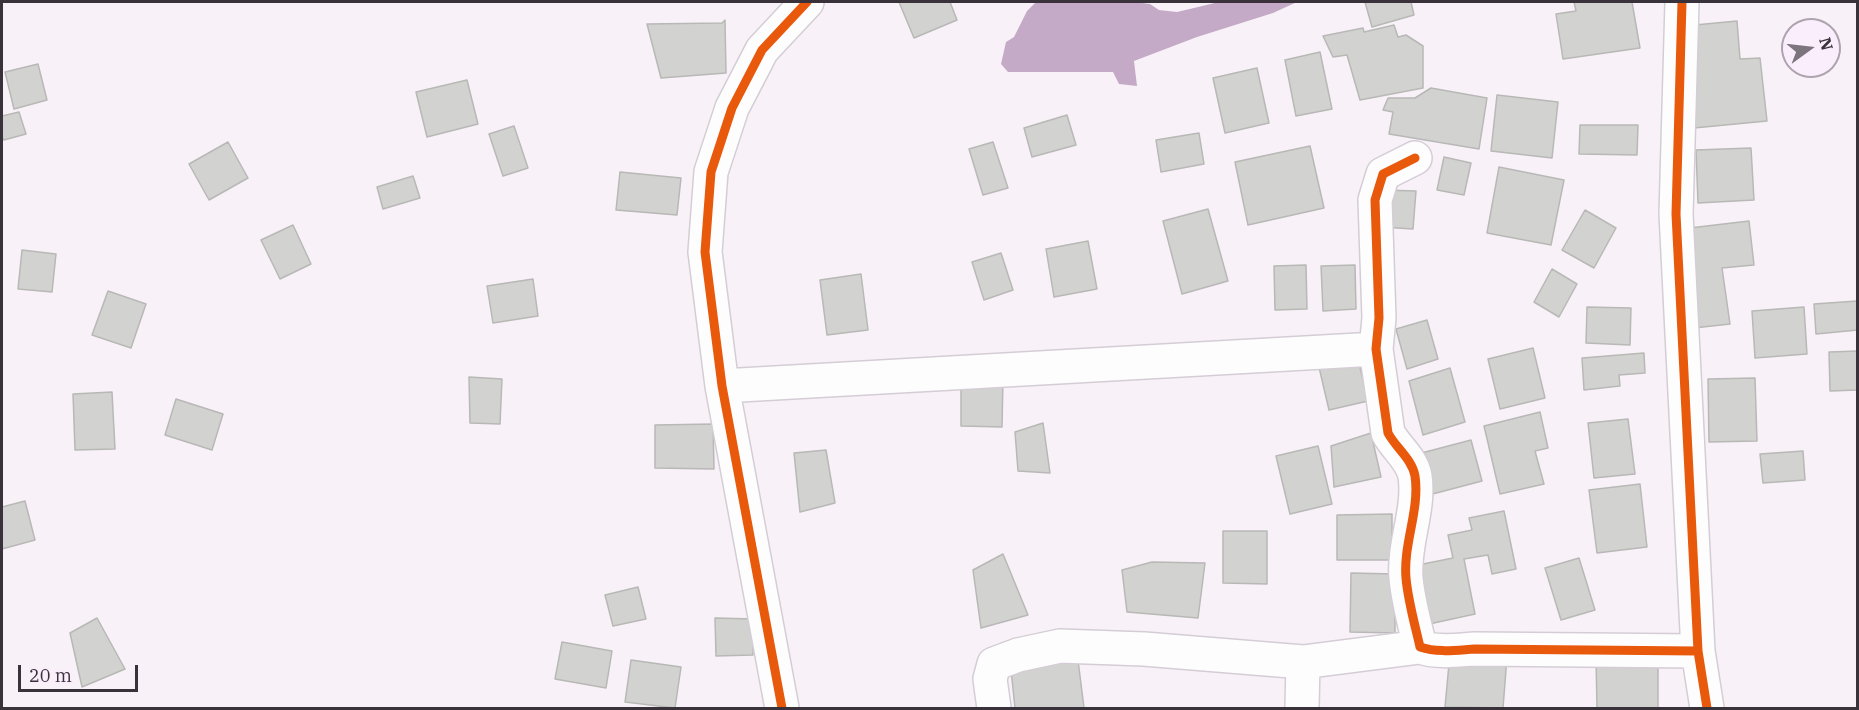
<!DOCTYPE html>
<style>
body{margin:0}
#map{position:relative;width:1859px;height:710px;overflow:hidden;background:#f8f2f8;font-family:"IBM Plex Serif",serif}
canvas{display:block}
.frame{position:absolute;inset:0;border:3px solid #3a323b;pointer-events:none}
.north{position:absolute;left:1781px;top:18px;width:60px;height:60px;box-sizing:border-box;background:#faeefc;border:2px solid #ada3af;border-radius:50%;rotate:75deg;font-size:16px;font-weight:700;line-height:24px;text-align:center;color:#3a323b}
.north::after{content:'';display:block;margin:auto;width:21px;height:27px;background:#7c757d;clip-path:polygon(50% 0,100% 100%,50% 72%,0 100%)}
.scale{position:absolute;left:18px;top:665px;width:120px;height:27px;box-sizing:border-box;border:3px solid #3a323b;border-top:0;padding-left:8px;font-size:18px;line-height:21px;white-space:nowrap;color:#3a323b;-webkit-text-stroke:4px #faeefc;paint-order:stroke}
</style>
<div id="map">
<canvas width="1859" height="710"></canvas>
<div class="frame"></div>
<div class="north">N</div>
<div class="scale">20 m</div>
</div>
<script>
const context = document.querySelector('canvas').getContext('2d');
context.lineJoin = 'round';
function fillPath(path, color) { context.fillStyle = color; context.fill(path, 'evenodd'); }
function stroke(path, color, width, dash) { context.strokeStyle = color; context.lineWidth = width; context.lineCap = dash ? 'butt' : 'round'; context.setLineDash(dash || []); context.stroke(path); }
fillPath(new Path2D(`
 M1036,2H1135L1150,4L1159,10L1177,12L1219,2H1297L1273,13L1197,37L1134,61L1137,86L1119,84L1113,72H1008L1001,64L1006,42L1014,37L1027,11Z`), '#c4aac7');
const building = new Path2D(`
 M899,2H950L957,20L914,38Z
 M1365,2H1411L1414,15L1372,27Z
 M1574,2H1632L1640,48L1563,59L1556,14L1576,11Z
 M725,20L726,73L661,78L647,24L722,23Z
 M1737,21L1740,59L1760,58L1767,121L1694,128L1684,26Z
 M1394,25L1398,37L1406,35L1423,46V88L1360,100L1347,55L1333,57L1323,36L1363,28L1364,32Z
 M1320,52L1332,109L1296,116L1285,60Z
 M38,64L47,100L14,109L5,72Z
 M1257,68L1269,123L1225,133L1213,78Z
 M467,80L478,124L427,137L416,92Z
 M1431,88L1487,98L1479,149L1389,134L1393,112L1383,110L1388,98H1415Z
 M1497,95L1558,102L1552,158L1491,151Z
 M19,112L26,134L4,140L2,137V116Z
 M1067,115L1076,145L1032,157L1024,128Z
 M1580,125H1638L1637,155L1579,154Z
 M514,126L528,168L503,176L489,134Z
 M1199,133L1204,164L1161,172L1156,140Z
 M228,142L248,178L209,200L189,164Z
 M993,142L1008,188L983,195L969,149Z
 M1310,146L1324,208L1248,225L1235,162Z
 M1751,148L1754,200L1698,203L1696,150Z
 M1444,157L1471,163L1464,195L1437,190Z
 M1499,167L1564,180L1551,245L1487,233Z
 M620,172L681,178L677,215L616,210Z
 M413,176L420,198L383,209L377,187Z
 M1383,190L1416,191L1413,229L1381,227Z
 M1208,209L1228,281L1182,294L1163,221Z
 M1585,210L1616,228L1594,268L1562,250Z
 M1749,221L1754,265L1722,268L1730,324L1694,328L1681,229Z
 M293,225L311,264L280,279L261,240Z
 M1088,241L1097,289L1054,297L1046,249Z
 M22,250L56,254L52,292L18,289Z
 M1001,253L1013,290L984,300L972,262Z
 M1306,265L1307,309L1275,310L1274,266Z
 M1355,265L1356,309L1323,311L1321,266Z
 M1552,269L1577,284L1559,317L1534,302Z
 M861,274L868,330L827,335L820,280Z
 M533,279L538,316L493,323L487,286Z
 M108,291L146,304L131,348L92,335Z
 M1857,301L1858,330L1816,334L1814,304Z
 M1587,307L1631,308L1630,345L1586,343Z
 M1804,307L1807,354L1755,358L1752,311Z
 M1427,320L1438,359L1407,369L1396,329Z
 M1533,348L1545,398L1500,409L1488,359Z
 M1858,351V390L1830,391L1829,352Z
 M1644,353L1645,373L1619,375L1620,386L1584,390L1582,358Z
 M1357,355L1368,401L1329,410L1318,363Z
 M1450,368L1465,422L1423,435L1409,381Z
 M469,377L502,379L500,424L470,423Z
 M1755,378L1757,441L1709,442L1708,379Z
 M961,379H1003L1002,427L961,426Z
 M112,392L115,449L75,450L73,394Z
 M176,399L223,414L212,450L165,435Z
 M1540,412L1548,448L1535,451L1544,484L1500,494L1484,426Z
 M1628,419L1635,474L1594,478L1588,423Z
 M1043,423L1050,473L1018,471L1015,432Z
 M713,424L714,469L655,468V425Z
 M1371,433L1381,477L1334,487L1331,446Z
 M1471,440L1482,481L1425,496L1414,455Z
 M1318,446L1332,504L1290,514L1276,456Z
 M826,450L835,503L800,512L794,453Z
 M1803,451L1805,480L1763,483L1760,454Z
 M1640,484L1647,547L1597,553L1589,490Z
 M25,501L35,540L2,549V507Z
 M1504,511L1516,569L1492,574L1488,555L1464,559L1475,614L1420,626L1408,567L1453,558L1448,535L1472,530L1469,518Z
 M1392,514V560H1337V515Z
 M1223,531H1267V584L1223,583Z
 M1003,554L1028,615L981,628L973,570Z
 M1579,558L1595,610L1561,620L1545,568Z
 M1152,562L1205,563L1198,618L1127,612L1122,570Z
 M1351,573L1395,574V633L1350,632Z
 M638,587L646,619L613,626L605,595Z
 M97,618L125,669L82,687L70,633Z
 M715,618L754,619L753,655L716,656Z
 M562,642L612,651L606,688L555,679Z
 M1077,652L1084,708H1015L1010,660Z
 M1450,653L1507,657L1503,708L1445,707Z
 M1658,657V708H1597L1596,658Z
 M631,660L681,667L675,708L625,702Z`);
fillPath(building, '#d2d2d0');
stroke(building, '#b8b8b6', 1.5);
const minor = new Path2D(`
 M1682,2L1676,214L1698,651L1707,708
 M1415,158L1383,174L1375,200L1379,318L1376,349L1388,433C1396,448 1412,459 1415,476C1420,510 1403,544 1406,578C1408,601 1415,625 1420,647C1438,653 1457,650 1475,649L1698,651
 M722,386L1376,349
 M782,708L722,386L705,252L711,172L732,108L762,50L807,2
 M994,708L990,679L994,664L1018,655L1060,646L1144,649L1303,662
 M1302,708L1303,662L1420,647`);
stroke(minor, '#d4cdd5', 36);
stroke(minor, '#fefdfe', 33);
stroke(new Path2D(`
 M1682,2L1676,214L1698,651L1707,708
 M1415,158L1383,174L1375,200L1379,318L1376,349L1388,433C1396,448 1412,459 1415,476C1420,510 1403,544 1406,578C1408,601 1415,625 1420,647C1438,653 1457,650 1475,649L1698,651
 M782,708L722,386L705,252L711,172L732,108L762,50L807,2`), '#e8590c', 9);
</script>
